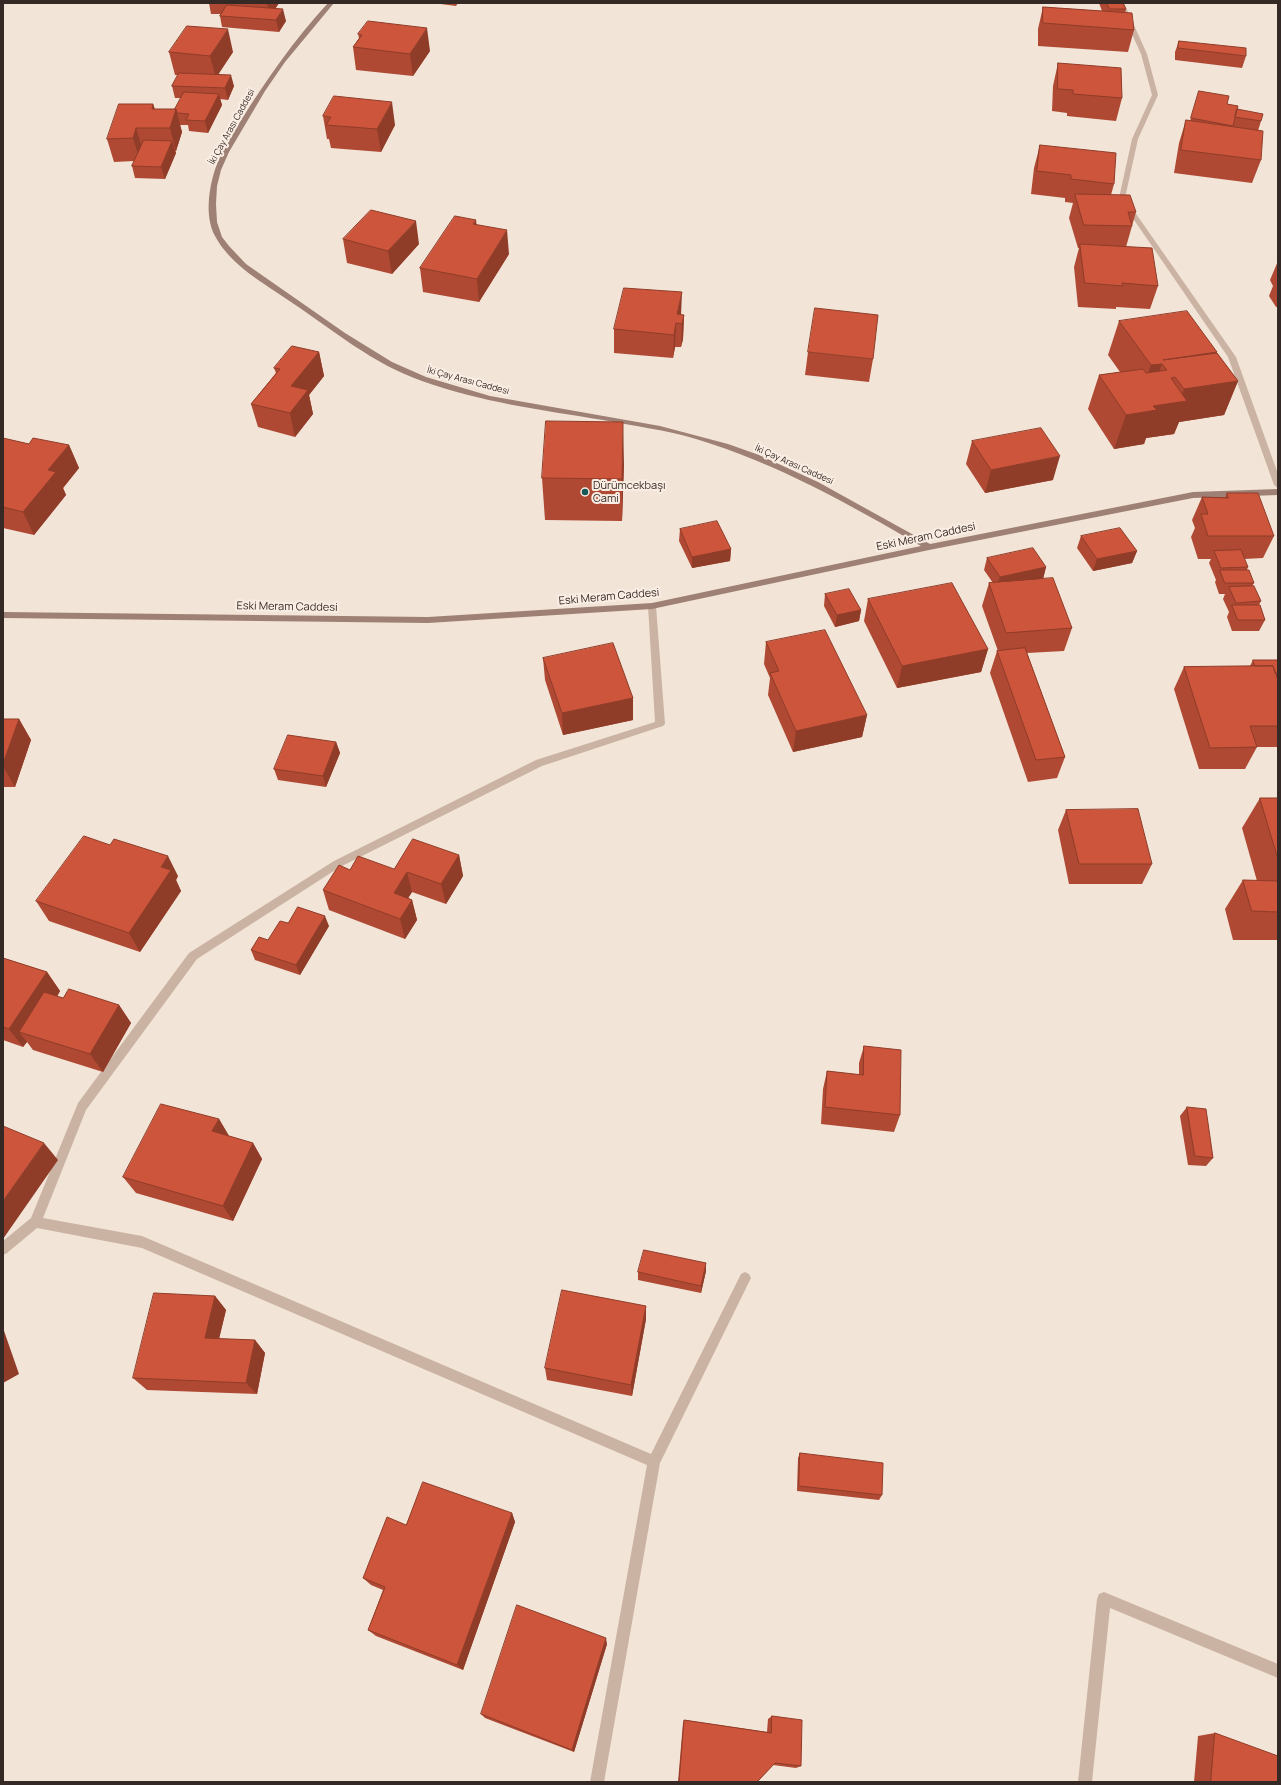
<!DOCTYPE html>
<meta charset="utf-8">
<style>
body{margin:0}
#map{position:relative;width:1281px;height:1785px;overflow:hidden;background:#f2e4d7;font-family:Manrope,sans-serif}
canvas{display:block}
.frame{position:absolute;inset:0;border:4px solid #352925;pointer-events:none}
</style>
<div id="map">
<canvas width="1281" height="1785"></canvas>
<div class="frame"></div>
</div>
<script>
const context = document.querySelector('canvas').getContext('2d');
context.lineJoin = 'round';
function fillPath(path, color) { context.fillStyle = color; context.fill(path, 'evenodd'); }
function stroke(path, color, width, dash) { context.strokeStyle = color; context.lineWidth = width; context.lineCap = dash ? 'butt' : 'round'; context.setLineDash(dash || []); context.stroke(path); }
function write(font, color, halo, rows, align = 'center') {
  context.font = font + ' Manrope,sans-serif'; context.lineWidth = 4; context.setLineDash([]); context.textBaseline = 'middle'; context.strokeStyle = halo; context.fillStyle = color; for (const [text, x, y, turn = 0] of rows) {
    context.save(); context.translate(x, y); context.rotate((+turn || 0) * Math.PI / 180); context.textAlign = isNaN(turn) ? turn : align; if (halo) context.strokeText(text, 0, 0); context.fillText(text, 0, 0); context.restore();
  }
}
fillPath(new Path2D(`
 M1118,3H1124L1147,54L1158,95L1138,139L1125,198L1236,357L1278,474V488L1274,485L1228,357L1119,198L1132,139L1152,95L1141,54Z
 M652,603L656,606L665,724L663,726L542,766L340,867L197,959L86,1110L43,1218L142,1236L651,1454L741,1274L745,1272L749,1274L751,1278L749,1282L660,1463L604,1782H590L647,1465L142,1248L37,1228L7,1253L3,1255V1241L31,1218L78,1103L189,953L334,861L536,760L655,722L648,606Z
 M1104,1592L1278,1664V1678L1110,1608L1092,1782H1078L1097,1599L1099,1594Z`), '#cbb3a3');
fillPath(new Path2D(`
 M328,3H334L285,62L265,91L229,152L221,170L217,186L216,204L217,222L222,237L229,246L246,264L345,333L392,362L426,377L490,396L660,426L728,444L759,455L818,482L930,544L1193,492L1278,489V495L1193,498L929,550L652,609L428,623L3,618V612L428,617L652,603L921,546C849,504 776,463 696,439C666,430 634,426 603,420C542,410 480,402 422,381C373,364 333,330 291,302C264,283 231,266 215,236C204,216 209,185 217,164C223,149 232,136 240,122C266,80 294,40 328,3Z`), '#9e8174');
fillPath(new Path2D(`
 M209,3H279L275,9L286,21L279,32L222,27L220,16L221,14H211Z
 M433,3H458L456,6Z
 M1099,3H1123L1126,9L1125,13L1134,30L1128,52L1038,46V29L1043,7L1102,11Z
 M358,34L430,51L413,76L356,70L353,47L359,38Z
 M1179,41L1246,56L1242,68L1175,60V52Z
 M169,52H233L218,74L234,86L228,100L220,99L222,105L208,133L189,131L188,125H180L182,132L176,151H175L176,153L165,179L135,178L132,166L134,161L114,162L107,139L153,104L155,109H175L181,98H175L172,86L178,75H175Z
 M1058,63L1122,98L1116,121L1067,116V113L1052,111L1053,86Z
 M1199,91L1227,104L1261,121L1258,131L1261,160L1252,183L1174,173L1179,143L1186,120L1190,121Z
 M323,116L395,125L381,152L331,148L329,139H327Z
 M1040,145L1114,184L1111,195L1136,212L1126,247L1158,286L1150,309L1116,307V309L1078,307L1074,267L1079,248H1078L1069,218L1073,203L1065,202V198L1031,194L1034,168Z
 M343,239L419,244L392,274L347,263Z
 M509,254L479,302L423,292L420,268Z
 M1278,261V307H1276L1269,296L1273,286L1270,280Z
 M681,315H684L683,339L681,347H675L673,358L614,353V329Z
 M1119,321L1217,353L1238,381L1224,415L1179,422L1174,434L1146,438L1144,444L1114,449L1088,409L1099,375L1120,372L1108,355Z
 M319,352L324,376L309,395L313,414L295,437L258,427L251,404L276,373L274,368Z
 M808,352L873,359L869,382L805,375Z
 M3,439L29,444L69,445L79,468L63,488L66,495L34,535L3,528Z
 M972,441L1053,480L985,493L966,464Z
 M624,464L622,521L545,520L542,478Z
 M1227,493L1274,536L1263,558L1244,559L1248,567L1247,570L1254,583L1252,586L1261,601L1259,605L1265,620L1259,631H1232L1227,617L1229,612L1223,599L1225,594H1219L1215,582L1216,580L1209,563L1211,559H1198L1191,537L1195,528L1192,520L1202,497H1225Z
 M680,529L731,549L730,561L692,568L679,541Z
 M1081,536L1137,551L1132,563L1093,571L1077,548Z
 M987,558L1046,567L1043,579L1038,580L1072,628L1064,651L1027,653L1065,757L1057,778L1028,782L990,673L997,651H998L982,606L989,583H993L984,570Z
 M825,594L861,610L859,621L835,627L824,606Z
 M868,599L988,649L981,672L897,688L864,621Z
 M766,642L867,715L862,737L793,752L768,695L770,678L764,664Z
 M543,658L633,698V720L563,735L545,680Z
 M1253,660H1278V747H1257L1245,769H1199L1174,689L1184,667L1250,666Z
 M3,719H19L31,740L15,787H3Z
 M336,742L340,753L326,787L278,780L274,769Z
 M1260,798H1278V940H1233L1225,909L1243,880L1257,881L1242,828Z
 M1066,810L1152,864L1142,884H1069L1058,830Z
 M459,855L463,876L446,904L412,892L408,898L412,900L417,920L405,939L329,910L323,890L394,869Z
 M178,876L176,880L181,891L140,952L49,921L36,901Z
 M288,923L329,926L300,975L255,960L251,950L268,940Z
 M3,958L47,972L60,991L57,997L63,998L119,1005L131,1023L103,1072L33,1050L27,1042L23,1047L3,1040Z
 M864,1046L900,1115L894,1132L821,1124L823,1089L827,1071L859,1075V1063Z
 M1187,1107L1213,1158L1206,1166L1188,1165L1180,1116Z
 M219,1119L229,1136L253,1143L262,1159L233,1221L136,1193L123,1177Z
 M706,1271L701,1293L638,1280V1272Z
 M215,1296L226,1310L219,1339L255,1340L265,1353L257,1394L147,1390L133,1378Z
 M646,1306V1319L632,1396L547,1380L545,1368Z
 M800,1453L882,1495L879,1500L797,1491L798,1458Z
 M512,1513L515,1522L463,1670L376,1636L368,1630L383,1590L371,1585L363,1578L406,1525Z
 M607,1644L574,1752L485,1718L481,1714Z
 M772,1716L801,1766L796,1768L773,1765L757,1782H678L683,1723L684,1720L767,1732L768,1719Z
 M1215,1733L1278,1782H1194L1198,1736Z`), '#af4933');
fillPath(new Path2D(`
 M267,3H279L270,17Z
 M283,9L286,21L279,32L276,20Z
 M427,28L430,51L413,76L410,54Z
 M228,29L233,52L216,78L210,56Z
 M231,75L234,86L228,100L225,88Z
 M219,94L222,105L208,133L205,121Z
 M392,102L395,125L381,152L377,129Z
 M153,104L160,127L152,109Z
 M176,109L182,132L176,151L170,128Z
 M136,128L143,151L140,161L133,138Z
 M172,141L176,153L165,179L161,167Z
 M476,220L479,244L473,224Z
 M416,221L419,244L392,274L388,251Z
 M507,230L509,254L479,302L477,279Z
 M682,292L681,316L677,314Z
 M684,315L683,339L681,347L682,324Z
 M676,323L675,347L673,358L674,335Z
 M319,352L324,376L309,395L313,414L295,437L290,413L291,386Z
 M1217,352L1204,385L1175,377L1167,370L1162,364L1150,397L1139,399L1151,365L1163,360Z
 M1238,381L1224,415L1179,422L1174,434L1146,438L1144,444L1114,449L1126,415L1153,406L1179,402L1184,389Z
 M623,422L624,464L622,521V479Z
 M69,445L79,468L63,488L66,495L34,535L23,512L48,470Z
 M1060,456L1053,480L985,493L991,470Z
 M731,549L730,561L692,568V557Z
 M1137,551L1132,563L1093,571L1097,559Z
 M1046,567L1043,579L996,589L1000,577Z
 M861,610L859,621L835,627L837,615Z
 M988,649L981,672L897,688L902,666Z
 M633,698V720L563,735L562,713Z
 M867,715L862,737L793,752L796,731Z
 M19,719L31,740L15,787L3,766V764Z
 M336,742L340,753L326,787L323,776Z
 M459,855L463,876L446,904L441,884Z
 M168,856L178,876L176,880L181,891L140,952L129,933L161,867Z
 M407,872L412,892L399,913L394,893Z
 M412,900L417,920L405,939L400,919Z
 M325,916L329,926L300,975L296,965Z
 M47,972L60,991L31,1036L19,1032L27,1042L23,1047L9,1029Z
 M119,1005L131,1023L103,1072L90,1054Z
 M219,1119L229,1136L212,1131Z
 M44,1143L58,1160L3,1239V1201Z
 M253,1143L262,1159L233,1221L223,1206Z
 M706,1263V1271L701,1293V1286Z
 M215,1296L226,1310L216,1351L205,1338Z
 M646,1306V1319L632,1396L631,1385Z
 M3,1328L19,1374L3,1383Z
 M255,1340L265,1353L257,1394L246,1383Z
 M512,1513L515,1522L463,1670L457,1665Z
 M606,1638L607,1644L574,1752L572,1750Z`), '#8f3c29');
const building = new Path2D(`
 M1107,3H1123L1126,9H1110Z
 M227,5L283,9L276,20L220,16Z
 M1043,7L1132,13L1134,30L1043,23Z
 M368,21L427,28L410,54L353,47L362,35L358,34Z
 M187,26L228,29L210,56L169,52Z
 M1179,41L1246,48V56L1178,48Z
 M1058,63L1121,68L1122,98L1073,94V90L1058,89Z
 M179,73L231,75L225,88L172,86Z
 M1199,91L1229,96L1227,104L1238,106L1233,126L1191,118Z
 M184,92L219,94L205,121L186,120L189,114L177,113L176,109H175Z
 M334,96L392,102L377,129L326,125L331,117L323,116Z
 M119,104H153L152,109H176L170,128H136L133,138L107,139Z
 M1237,109L1263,114L1261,121L1235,117Z
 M1186,120L1263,131L1261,160L1181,150Z
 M144,140L172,141L161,167L132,166Z
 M1040,145L1116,153L1114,184L1071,179V175L1037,171Z
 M1075,194L1130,195L1136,212H1128L1132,226L1084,225Z
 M371,210L416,221L388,251L343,239Z
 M455,216L476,220L473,224L507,230L477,279L420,268Z
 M1080,244L1152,248L1158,286L1122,283L1123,286L1085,283Z
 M624,288L682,292L677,314L684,315L682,324L676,323L674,335L614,329Z
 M815,308L878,315L873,359L808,352Z
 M1187,311L1217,352L1163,360L1217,353L1238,381L1184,389L1175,377L1171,378L1187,401L1153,406L1157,410L1126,415L1099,375L1143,369L1146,373L1167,370L1162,364L1151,365L1119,321Z
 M292,346L319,352L291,386L308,390L290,413L251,404L280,369L274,368Z
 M546,421L623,422L622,479L542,478Z
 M1041,428L1060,456L991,470L972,441Z
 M3,438L29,444L33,438L69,445L48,470L56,472L23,512L3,507Z
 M1227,493H1258L1274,536H1208L1201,514H1208L1202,497L1228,498Z
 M717,521L731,549L692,557L680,529Z
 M1120,528L1137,551L1097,559L1081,536Z
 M1033,548L1046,567L1000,577L987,558Z
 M1241,550L1248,567L1221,568L1214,551Z
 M1220,570H1249L1254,583H1225Z
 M1053,578L1072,628L1006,633L989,583Z
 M952,583L988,649L902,666L868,599Z
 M1254,586L1261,601L1236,603L1229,587Z
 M849,589L861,610L837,615L825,594Z
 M1232,605H1260L1265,620H1238Z
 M825,630L867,715L796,731L770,673L779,671L766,642Z
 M613,643L633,698L562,713L543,658Z
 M1025,648L1065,757L1036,760L997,651Z
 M1253,660H1278V673H1275L1273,666H1255Z
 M1273,666L1278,680V726H1250L1257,747L1210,748L1184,667Z
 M3,719H19L3,764Z
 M288,735L336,742L323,776L274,769Z
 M1260,798H1278V859Z
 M1138,809L1152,864H1079L1066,810Z
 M84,836L110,845L114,839L168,856L161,867L171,870L129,933L36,901Z
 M413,839L459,855L441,884L407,872L394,893L412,900L400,919L323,890L339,865L350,870L358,856L394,869Z
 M1243,880L1278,881V912L1252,911Z
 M298,907L325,916L296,965L251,950L259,937L268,940L280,921L288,923Z
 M3,958L47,972L9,1029L3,1027Z
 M69,989L119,1005L90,1054L19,1032L44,992L63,998Z
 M864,1046L901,1050L900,1115L825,1107L827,1071L863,1075Z
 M161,1104L219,1119L212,1131L253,1143L223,1206L123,1177Z
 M1187,1107L1206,1109L1213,1158L1195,1156Z
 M3,1126L44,1143L3,1201Z
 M644,1250L706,1263L701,1286L638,1272Z
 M562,1290L646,1306L631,1385L545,1368Z
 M154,1293L215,1296L205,1338L255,1340L246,1383L133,1378Z
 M800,1453L883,1463L882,1495L799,1486Z
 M423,1482L512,1513L457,1665L368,1630L385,1587L363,1578L387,1517L406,1525Z
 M517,1605L606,1638L572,1750L481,1714Z
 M772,1716L802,1720L801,1766L775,1763L757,1782H679L684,1720L771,1733Z
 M1215,1733L1278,1756V1782H1211Z`);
fillPath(building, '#cc553b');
stroke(building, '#8f3c29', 1);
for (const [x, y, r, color] of [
 [585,492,4,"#195858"]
]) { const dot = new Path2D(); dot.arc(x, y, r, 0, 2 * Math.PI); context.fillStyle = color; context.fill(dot); stroke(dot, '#faeee4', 1.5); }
write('9px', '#352925', '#faeee4', [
 ["İki Çay Arası Caddesi",232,127,-61],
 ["İki Çay Arası Caddesi",468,381,15],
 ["İki Çay Arası Caddesi",794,465,24]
]);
write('11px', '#352925', '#faeee4', [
 ["Dürümcekbaşı",593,486],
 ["Cami",593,499]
], 'left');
write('11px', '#352925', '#faeee4', [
 ["Eski Meram Caddesi",926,537,-12],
 ["Eski Meram Caddesi",609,597,-5],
 ["Eski Meram Caddesi",287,607,1]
]);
</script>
